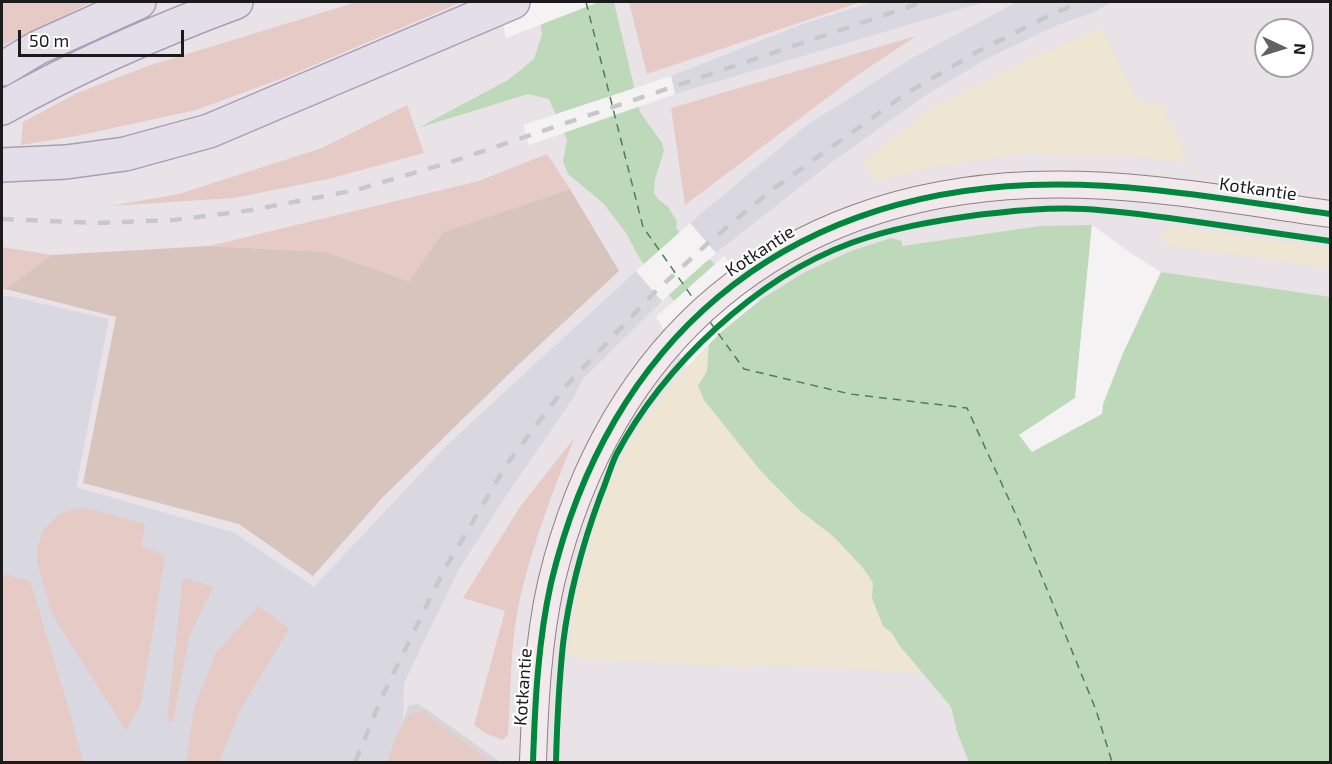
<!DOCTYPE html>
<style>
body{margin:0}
#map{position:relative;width:1332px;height:764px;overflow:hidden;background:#e9e3e7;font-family:"Exo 2",sans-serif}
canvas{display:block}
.frame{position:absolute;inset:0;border:3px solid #1b1b1b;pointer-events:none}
.north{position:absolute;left:1254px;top:18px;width:60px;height:60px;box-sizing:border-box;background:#fff;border:2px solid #a4a4a4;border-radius:50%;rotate:94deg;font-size:16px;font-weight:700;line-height:24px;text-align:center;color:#1b1b1b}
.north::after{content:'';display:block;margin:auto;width:21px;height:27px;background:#636162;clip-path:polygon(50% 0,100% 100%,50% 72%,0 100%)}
.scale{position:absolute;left:18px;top:30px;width:166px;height:27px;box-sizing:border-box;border:3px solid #1b1b1b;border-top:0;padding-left:8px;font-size:18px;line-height:21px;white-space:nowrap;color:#1b1b1b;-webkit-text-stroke:4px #fff;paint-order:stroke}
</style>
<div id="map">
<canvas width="1332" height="764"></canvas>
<div class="frame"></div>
<div class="north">N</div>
<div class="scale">50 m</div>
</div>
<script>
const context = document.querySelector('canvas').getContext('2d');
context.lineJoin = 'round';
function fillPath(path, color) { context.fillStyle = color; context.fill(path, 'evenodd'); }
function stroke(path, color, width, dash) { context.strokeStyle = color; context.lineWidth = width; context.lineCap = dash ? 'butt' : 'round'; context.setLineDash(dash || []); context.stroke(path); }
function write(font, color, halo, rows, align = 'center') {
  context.font = font + ' "Exo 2",sans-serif'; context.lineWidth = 4.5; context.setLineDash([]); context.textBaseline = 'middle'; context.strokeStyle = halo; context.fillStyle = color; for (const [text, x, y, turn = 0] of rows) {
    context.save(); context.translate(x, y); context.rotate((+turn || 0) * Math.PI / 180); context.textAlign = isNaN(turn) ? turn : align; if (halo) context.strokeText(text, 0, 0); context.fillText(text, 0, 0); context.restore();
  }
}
fillPath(new Path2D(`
 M418,704L432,713L500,762H388L409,705Z`), '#d8d5d7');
fillPath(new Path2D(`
 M873,2H985L675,94L671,76L805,23Z
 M1017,2H1112L1094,12L1058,25L990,57L926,95L832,162L716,253L690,223L807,125L914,57Z
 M636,271L662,301L582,380L575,395L504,499L459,569L404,683L403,721L387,762H2V296H9L109,319L76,487L235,533L314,587L447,445Z`), '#d9d8e1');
fillPath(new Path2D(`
 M2,2H92L2,46Z
 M357,2H462L286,77L196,110L76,136L21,145L23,122L77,93L148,66Z
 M629,2H861L647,74Z
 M916,36L856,76L685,205L671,108Z
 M407,105L424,153L328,179L234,198L110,206L179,194L322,148Z
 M547,154L570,189L443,232L409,281L325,252L209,246L479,181Z
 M2,247L52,255L5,289L2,290Z
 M575,437C553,490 533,543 520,598C510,643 511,690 508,735L502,740L485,733L474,725L505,611L463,598L520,507Z
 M82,507L145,524L141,546L165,556L141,703L126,731L52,614L37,562L38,546L43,530L58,515Z
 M4,574L30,581L71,716L83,762H2V578Z
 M183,577L213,587L189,637L173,721H167Z
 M259,606L289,629L239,712L219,762H186L194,708L216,653Z
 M421,711L491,762H387C394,743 399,717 421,711Z`), '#e5cac6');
fillPath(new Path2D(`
 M570,189L619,271L519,364L382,498L313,576L239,524L83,483L116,317L5,289L52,255L209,246L325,252L409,281L443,232Z`), '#d6c4bd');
fillPath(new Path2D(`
 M1102,28L1138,102L1164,104L1165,114L1178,134L1188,163L1129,156L1020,154L940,166L874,181L863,162L930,109L1026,61Z
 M1175,227L1330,248V268L1166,245L1159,232Z
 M709,344L707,371L698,386L720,420L798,509L834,537L864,569L873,583L872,598L883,626L892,633L921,673L780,665L747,667L579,659V656L568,655C574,597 594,512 620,461C643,417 675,379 709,344Z`), '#eee5d2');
fillPath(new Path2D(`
 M537,2H614L640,112L662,143L664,151L655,179L654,193L658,199L668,207L677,221L676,228L706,260H711L749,307L803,273L851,251L891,238L902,241V246L1040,226L1092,225L1075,398L1019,435L1102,414L1103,404L1123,353L1161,272L1330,297V762H969L957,732L951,707L899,645L892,633L883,626L872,598L873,583L864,569L834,537L798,509L760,470L704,400L698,386L707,371L709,344L640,259L626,233L604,204L568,174L563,161L567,140L549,99L528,94L418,128L508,80L534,59L542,34Z`), '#bdd9ba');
fillPath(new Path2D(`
 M498,2H599L506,38Z
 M671,76L675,94L529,145L523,125Z
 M690,223L716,253L662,301L636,271Z
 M1092,225L1129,252L1161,272L1123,353L1103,404L1102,414L1032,452L1019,435L1075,398Z
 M724,256L759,301L720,333L687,367L656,317Z`), '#f5f2f4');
stroke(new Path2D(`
 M586,2L643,227L695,301
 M710,322L744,369L850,394L967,408L1022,528L1096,710L1112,762`), '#468351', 1.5, [8, 6]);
const secondary = new Path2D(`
 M533,762C535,703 538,641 551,583C609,341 779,195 1030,185C1130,181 1231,200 1330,214`);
const highway = new Path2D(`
 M2,69L37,48L139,2
 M2,108C77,66 155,32 236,2
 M2,165L66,162L125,154L209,131L513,2`);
stroke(secondary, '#907e83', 28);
stroke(highway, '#a99db9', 36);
stroke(secondary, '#f1e9eb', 26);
stroke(highway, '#e3dee7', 33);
stroke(new Path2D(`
 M2,219L97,223L174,220L252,210L356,190L451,162L923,2
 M355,762L382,697L444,570L507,464L566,386L655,292L708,243L773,189L907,93L977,52L1052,14L1081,2`), '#c9c8c8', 4.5, [12, 12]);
stroke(new Path2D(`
 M533,762C535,703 538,641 551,583C609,341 779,195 1030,185C1130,181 1231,200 1330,214
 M556,762C557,723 559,683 563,644C569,595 583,543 600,497C606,483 610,468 616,455C664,365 756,278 851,243C892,228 934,221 977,215C1012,211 1049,207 1084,209C1120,211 1155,216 1191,221C1237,228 1284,234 1330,241`), '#00873e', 6);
write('18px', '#1b1b1b', '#fff', [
 ["Kotkantie",1258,189,8],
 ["Kotkantie",760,251,-33],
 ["Kotkantie",523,687,-86]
]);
</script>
